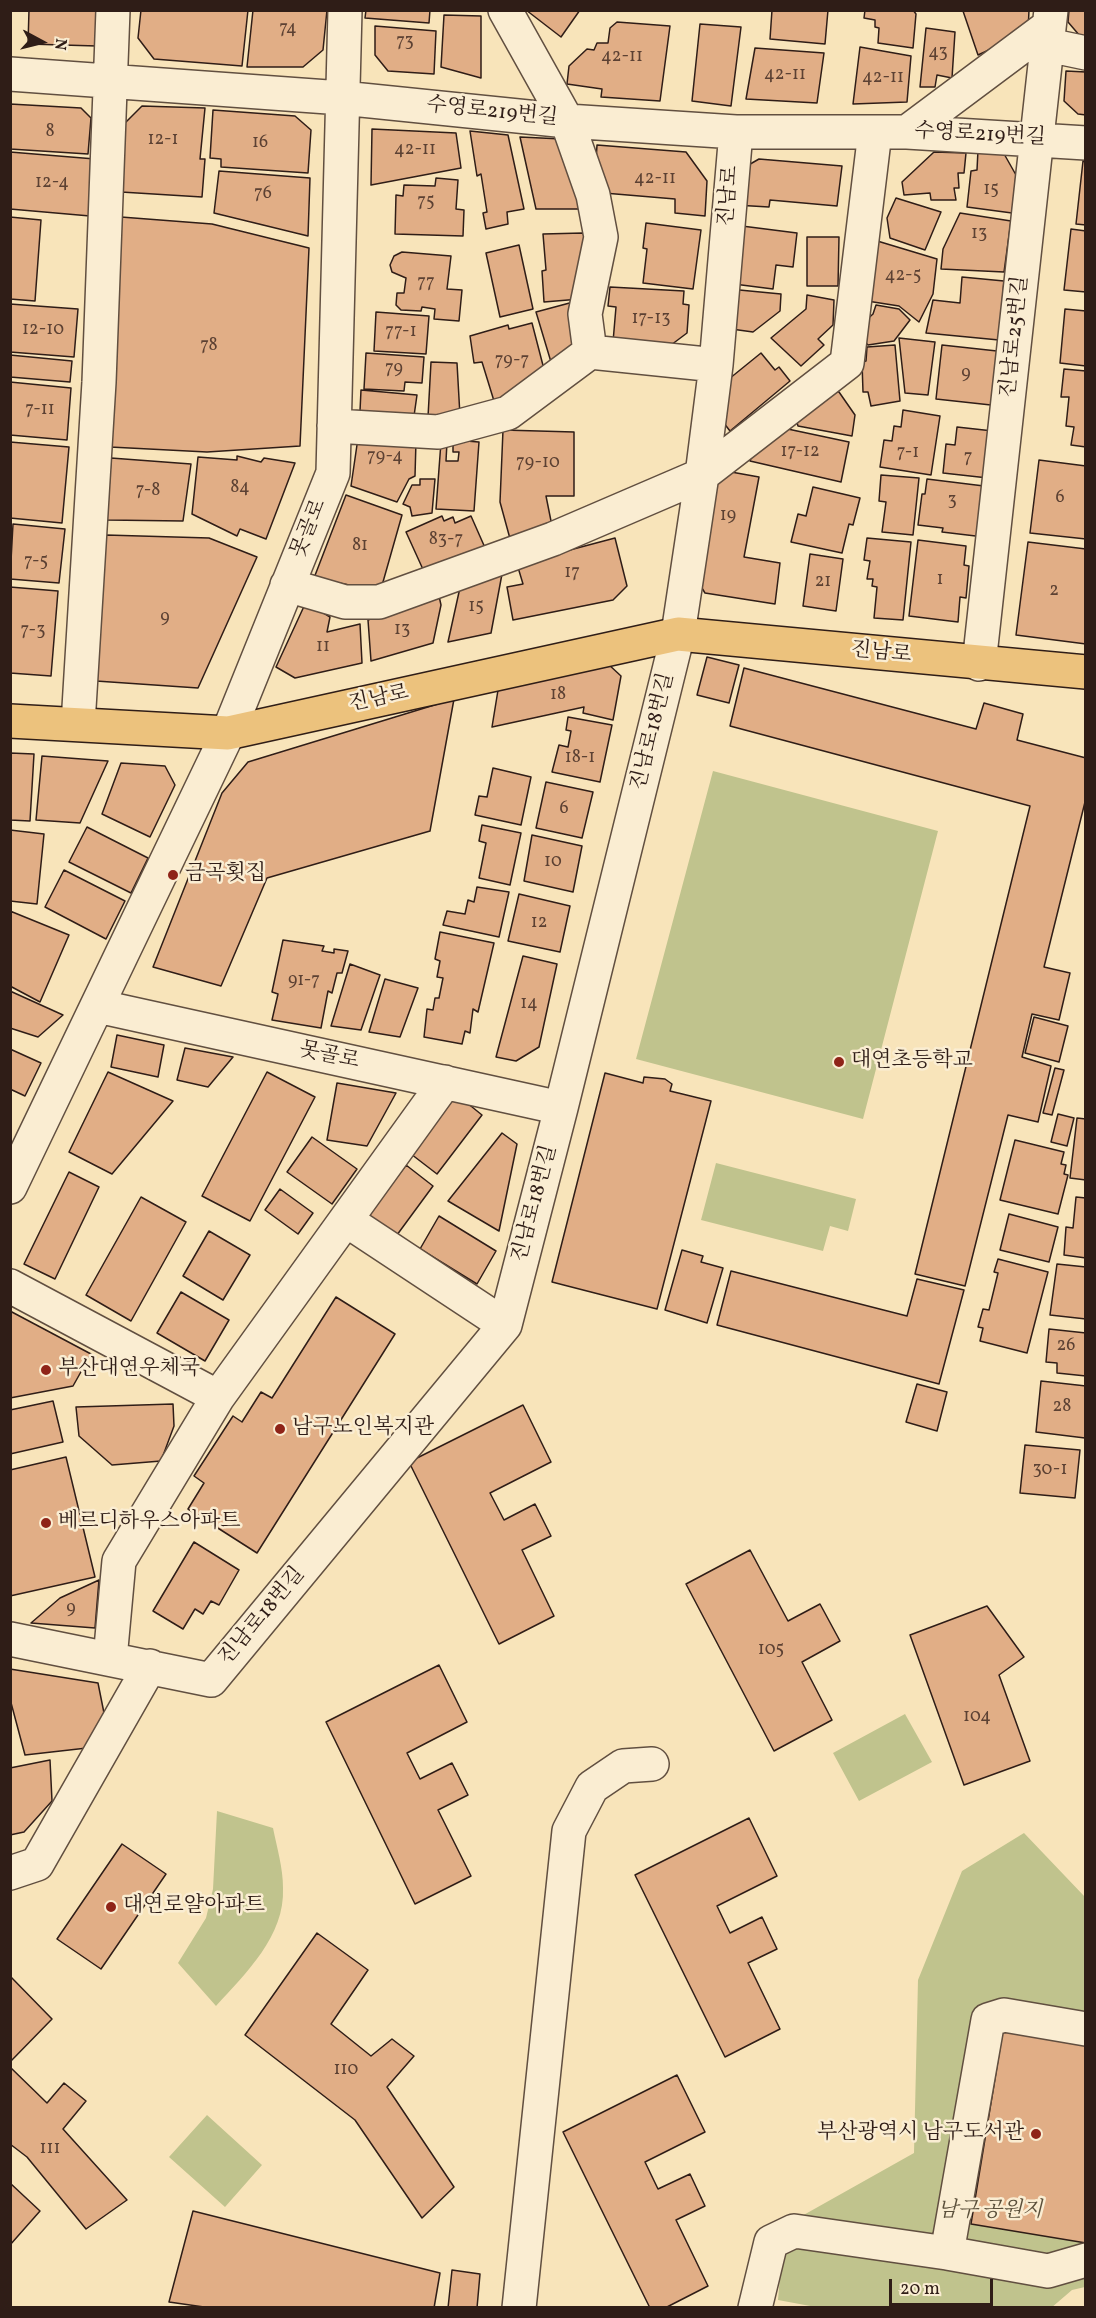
<!DOCTYPE html>
<meta charset="utf-8">
<style>
body{margin:0}
#map{position:relative;width:1096px;height:2318px;overflow:hidden;background:#f8e4ba;font-family:Vollkorn,serif}
canvas{display:block}
.frame{position:absolute;inset:0;border:12px solid #2f1d17;pointer-events:none}
.north{position:absolute;left:12px;top:12px;width:60px;height:60px;-webkit-text-stroke:4px #faedd2;paint-order:stroke;rotate:97deg;font-size:16px;font-weight:700;line-height:24px;text-align:center;color:#2f1d17}
.north::after{content:'';display:block;margin:auto;width:21px;height:27px;background:#2f1d17;clip-path:polygon(50% 0,100% 100%,50% 72%,0 100%)}
.scale{position:absolute;left:889px;top:2279px;width:104px;height:27px;box-sizing:border-box;border:3px solid #2f1d17;border-top:0;padding-left:8px;font-size:18px;line-height:21px;white-space:nowrap;color:#2f1d17;-webkit-text-stroke:4px #faedd2;paint-order:stroke}
</style>
<div id="map">
<canvas width="1096" height="2318"></canvas>
<div class="frame"></div>
<div class="north">N</div>
<div class="scale">20 m</div>
</div>
<script>
const context = document.querySelector('canvas').getContext('2d');
context.lineJoin = 'round';
function fillPath(path, color) { context.fillStyle = color; context.fill(path, 'evenodd'); }
function stroke(path, color, width, dash) { context.strokeStyle = color; context.lineWidth = width; context.lineCap = dash ? 'butt' : 'round'; context.setLineDash(dash || []); context.stroke(path); }
function write(font, color, halo, rows, align = 'center') {
  context.font = font + ' Vollkorn,"Noto Serif KR",serif'; context.lineWidth = 5; context.setLineDash([]); context.textBaseline = 'middle'; context.strokeStyle = halo; context.fillStyle = color; for (const [text, x, y, turn = 0] of rows) {
    context.save(); context.translate(x, y); context.rotate((+turn || 0) * Math.PI / 180); context.textAlign = isNaN(turn) ? turn : align; if (halo) context.strokeText(text, 0, 0); context.fillText(text, 0, 0); context.restore();
  }
}
fillPath(new Path2D(`
 M713,771L938,831L863,1119L636,1059Z
 M716,1163L856,1199L848,1231L830,1226L823,1251L701,1220Z
 M905,1714L932,1762L859,1801L833,1753Z
 M217,1811L273,1828C277,1848 283,1868 283,1888C285,1936 246,1973 216,2006L178,1963L206,1918L213,1889Z
 M1024,1833L1085,1897V2287L1072,2290L1051,2308H821L778,2300L784,2226L914,2153L918,1980L962,1871Z
 M207,2115L262,2165L225,2207L169,2157Z`), '#c0c38d');
const building = new Path2D(`
 M29,10H98L97,46L28,44Z
 M141,10H248L242,66L154,59L138,38Z
 M253,10H327L323,50L303,67H247Z
 M366,10H430L429,23L365,18Z
 M526,10H580L561,37Z
 M772,10H828L825,44L770,39Z
 M865,10H913L916,14L913,48L878,43L879,28L875,27V20L864,18Z
 M1029,10L1028,32L978,55L963,11Z
 M1069,10H1086V36H1080L1068,22Z
 M444,15L481,16V78L441,67Z
 M617,22L670,26L660,101L601,97L602,89L567,84L569,66L587,49L594,50L597,43H608L610,28Z
 M700,24L741,27L731,106L692,101Z
 M375,26L436,31L434,74L388,71L375,55Z
 M926,28L955,32L952,78L937,75L935,87H920Z
 M860,47L911,56L907,102L853,104Z
 M755,48L824,53L817,103L746,99Z
 M1066,71L1086,72V115L1078,114L1064,101Z
 M10,104L81,108L91,118L88,154L10,149Z
 M142,106L205,108L200,159H205L202,197L121,192L124,124Z
 M213,110L295,116L311,130L308,173L221,167V159L210,158Z
 M372,129L456,133L461,168L371,185Z
 M470,131L508,135L524,209L507,212L508,224L486,229L483,213L487,212L481,174L477,176Z
 M520,137L562,139L588,209H536Z
 M597,145L686,152L707,181L705,216L675,213V199L604,193L605,178L595,177Z
 M978,150L1003,152L1016,175L1012,213L967,207L971,171L977,170Z
 M10,152L95,159L90,216L10,209Z
 M934,152L966,153L964,173H958L959,188H954L956,200H931L930,193L904,195L902,182Z
 M759,159L842,166L837,206L770,200L769,207L735,205L745,167Z
 M1083,161L1086,162V225L1076,224Z
 M219,171L310,178L308,236L214,213Z
 M436,178L458,180L456,209L464,210L463,236L395,234L396,195L403,196L404,185L435,186Z
 M896,198L941,212L925,250L890,238L887,218Z
 M960,213L1011,221L1004,272L941,269L943,249Z
 M10,217L41,220L35,301L10,299Z
 M121,217L212,224L309,248L300,446L207,452L110,447Z
 M646,223L701,230L693,289L643,283L647,249L643,248Z
 M734,225L797,233L793,267L776,265L773,289L726,283Z
 M1071,229L1086,231V292L1064,290Z
 M583,233L585,238L580,299L544,302L542,271L546,270L543,234Z
 M807,237H839L838,286H807Z
 M874,240L937,259L933,294L919,322L899,306L867,301Z
 M519,245L533,309L500,317L486,253Z
 M402,252L451,256L447,289L462,290L459,321L434,319L435,309L422,307L421,311L401,310L396,305L397,293H404L406,278L392,272L390,265L394,256Z
 M962,277L1004,281L999,340L926,333L933,300L960,303Z
 M610,287L684,291L683,304L689,305L687,333L667,348L613,342L616,307L608,306Z
 M729,289L781,294L780,311L753,332L724,328Z
 M807,295L834,300L833,325L818,339L824,345L801,366L771,338L806,309Z
 M577,301L575,353L551,362L536,312Z
 M10,304L78,309L74,357L10,352Z
 M876,305L899,309L910,320L894,341L868,345L861,338L863,323L873,314Z
 M1065,309L1086,311V366L1060,363Z
 M376,312L429,316L426,354L374,351Z
 M532,323L546,377L532,386L494,401L482,362L474,363L470,336L508,325L509,329Z
 M899,338L935,342L928,395L905,393Z
 M895,345L900,401L871,406L868,392H863L862,362L866,361L867,347Z
 M942,345L997,351L991,405L936,399Z
 M366,353L424,357L422,383L405,382L404,391L364,389Z
 M761,353L775,370L779,367L790,381L730,431L720,418L724,383Z
 M10,355L72,361L70,382L10,377Z
 M431,362L457,363L460,416L428,417Z
 M1064,369L1086,371V447L1071,445L1074,427L1066,426L1069,397H1061Z
 M10,382L71,388L67,440L10,435Z
 M361,390L417,395L413,423L360,411Z
 M830,391L839,392L855,415L852,436L798,426L796,419Z
 M903,410L940,416L931,475L880,467L884,440L892,441L894,426L901,427Z
 M957,427L993,431L988,478L943,473L946,444L955,445Z
 M783,428L849,442L841,482L750,461L755,445Z
 M503,430L574,432V496H546L552,526L512,546L500,502Z
 M358,438L416,441L415,476L409,479L397,502L351,486Z
 M453,440L479,442L474,511L436,509L441,442H447L446,461H458L459,452H453Z
 M10,442L69,447L62,523L10,518Z
 M237,456L261,462L264,458L295,463L266,539L240,529L237,536L192,514L198,457L237,460Z
 M111,458L191,464L183,521L107,520Z
 M1039,460L1086,466V539L1030,533Z
 M720,470L759,477L744,557L780,563L775,604L705,593L694,575Z
 M881,475L919,478L913,535L882,532L886,502L879,501Z
 M420,479H435L432,513L412,516L410,507L403,504L412,485H420Z
 M927,479L984,486V537L942,532L943,528L918,525L922,494H925Z
 M813,487L860,498L853,525L849,524L842,553L791,542L798,514L806,516Z
 M346,495L402,515L381,589L374,590L314,578Z
 M442,516L444,521L453,517L455,523L471,516L486,550L426,576L406,532Z
 M13,524L65,529L59,583L10,579Z
 M106,535L209,538L257,557L198,688L96,681Z
 M615,538L627,586L613,600L513,620L507,587L523,584L517,564Z
 M867,538L911,542L903,620L874,618L877,587L872,586L873,579H867L870,561L864,560Z
 M918,540L966,546L964,565L969,566L966,598L960,597L958,622L909,616Z
 M1028,542L1086,549V644L1016,635Z
 M810,554L843,559L836,611L803,606Z
 M502,574L491,633L448,642L461,583Z
 M10,587L58,591L51,676L10,673Z
 M439,596L441,605L433,643L371,661L368,620Z
 M306,602L330,617L327,632L360,624L362,663L295,678L276,667Z
 M707,657L739,665L729,703L697,695Z
 M607,663L621,676L613,720L583,713L584,707L492,727L499,684Z
 M744,668L976,729L984,703L1023,714L1017,740L1086,758V798L1044,967L1070,973L1059,1020L1032,1014L1022,1057L1051,1066L1038,1122L1008,1115L965,1286L915,1274L1030,806L730,726Z
 M454,699L430,831L267,878L221,986L153,967L222,793L248,762Z
 M568,717L612,725L600,782L552,772L559,745L568,747L571,731L566,730Z
 M10,753L34,754L30,821L10,820Z
 M42,756L108,761L80,823L36,820Z
 M121,763L165,766L175,785L150,837L102,814Z
 M493,768L531,777L521,825L475,815L479,796L487,797Z
 M546,782L593,792L582,838L536,828Z
 M482,825L521,833L510,885L479,878L486,843L479,841Z
 M87,827L148,858L131,893L69,862Z
 M10,830L44,834L37,904L10,901Z
 M532,835L582,846L573,892L524,881Z
 M64,870L125,901L106,939L45,907Z
 M477,887L509,892L499,937L443,925L447,911L465,914L468,900L474,902Z
 M519,894L570,906L560,952L508,941Z
 M10,911L69,935L40,1002L10,986Z
 M440,932L494,943L478,1012L473,1009L470,1033L465,1031L462,1044L424,1037L427,1009L433,1010L435,998H439L443,978L437,977L440,961L435,959Z
 M283,940L324,946L322,951L334,953V949L348,951L342,973H337L332,993L328,991L321,1028L272,1020L278,994L272,992Z
 M523,956L557,964L539,1047L516,1061L496,1057Z
 M350,964L380,975L361,1030L331,1026Z
 M385,979L418,988L400,1037L369,1032Z
 M10,991L63,1015L38,1037L10,1028Z
 M1034,1017L1068,1026L1059,1062L1025,1053Z
 M117,1035L164,1045L158,1077L111,1067Z
 M185,1048L233,1057L208,1087L177,1080Z
 M10,1049L41,1063L25,1096L10,1089Z
 M1055,1068L1064,1070L1052,1115L1043,1113Z
 M108,1072L173,1101L112,1174L69,1152Z
 M267,1072L315,1097L250,1221L202,1196Z
 M605,1073L643,1083L644,1077L665,1079L672,1084L670,1091L711,1101L657,1309L552,1282Z
 M337,1083L396,1093L367,1146L327,1140Z
 M456,1094L482,1115L437,1174L411,1154Z
 M1058,1114L1074,1118L1067,1146L1051,1142Z
 M1077,1118L1086,1119V1180L1070,1178Z
 M502,1133L517,1144L499,1231L448,1201Z
 M312,1137L357,1169L332,1204L287,1172Z
 M1015,1140L1064,1152L1061,1164L1066,1165L1064,1174L1068,1175L1058,1214L1000,1200Z
 M406,1165L433,1186L394,1239L366,1218Z
 M69,1172L99,1187L55,1279L24,1264Z
 M280,1189L313,1213L298,1234L265,1210Z
 M141,1197L186,1222L131,1321L86,1295Z
 M1076,1197L1086,1198V1258L1064,1255L1066,1227L1073,1228Z
 M1009,1214L1058,1227L1049,1262L1000,1250Z
 M439,1216L496,1251L477,1284L420,1249Z
 M209,1231L250,1255L223,1300L183,1276Z
 M682,1250L703,1256L701,1262L723,1268L707,1323L665,1310Z
 M998,1259L1048,1272L1027,1353L980,1341L983,1328L978,1327L983,1309L989,1310L998,1273L994,1272Z
 M1057,1264L1086,1267V1319L1050,1315Z
 M731,1271L907,1316L917,1279L964,1290L939,1384L717,1325Z
 M181,1292L229,1320L205,1361L157,1333Z
 M336,1297L395,1334L257,1553L188,1509L204,1483L194,1476L233,1416L242,1422L261,1392L272,1398Z
 M10,1311L91,1354L73,1386L10,1398Z
 M1049,1329L1086,1333V1376L1057,1373V1363L1046,1362Z
 M1041,1381L1086,1386L1085,1438L1036,1432Z
 M917,1384L947,1392L937,1431L906,1422Z
 M53,1401L63,1442L10,1454V1410Z
 M173,1404L174,1426L161,1461L112,1465L79,1436L76,1407Z
 M523,1405L551,1462L490,1493L504,1520L535,1504L551,1536L522,1550L554,1616L499,1644L409,1462Z
 M1025,1445L1080,1450L1075,1498L1020,1493Z
 M66,1457L95,1577L10,1596V1470Z
 M194,1542L239,1570L219,1605L211,1601L203,1614L195,1609L183,1629L153,1611Z
 M750,1550L788,1621L820,1604L840,1641L802,1662L832,1720L774,1751L686,1584Z
 M99,1580L95,1628L31,1623L60,1598Z
 M987,1606L1024,1657L999,1675L1030,1761L964,1785L910,1635Z
 M439,1665L467,1722L407,1753L420,1779L452,1763L468,1795L438,1810L471,1876L415,1904L326,1722Z
 M10,1669L98,1683L104,1713L87,1748L25,1755L10,1699Z
 M50,1760L52,1801L24,1832L10,1835V1768Z
 M749,1818L777,1876L717,1906L730,1933L762,1917L777,1949L748,1963L780,2029L725,2057L635,1875Z
 M122,1844L166,1874L101,1969L57,1939Z
 M317,1933L368,1970L331,2024L371,2056L392,2039L414,2056L387,2087L454,2187L422,2218L355,2120L245,2035Z
 M10,1976L52,2019L10,2062Z
 M1003,2030L1086,2044V2243L971,2224Z
 M10,2067L47,2103L64,2083L86,2101L63,2129L127,2200L86,2229L27,2157L10,2144Z
 M677,2075L705,2132L645,2162L658,2189L690,2174L705,2206L676,2220L708,2286L665,2308H650L563,2132Z
 M10,2183L40,2211L10,2245Z
 M193,2211L440,2273L434,2308H211L169,2302Z
 M452,2270L480,2274L477,2308H448Z`);
fillPath(building, '#e1ae86');
stroke(building, '#2f1d17', 1.5);
const minor = new Path2D(`
 M505,10L567,121L593,195L601,237L585,314L590,352
 M1048,45L1086,53
 M10,74L342,98L567,121L736,132H907L1086,143
 M907,132L1049,26
 M334,426L438,432L508,413L590,352L716,365
 M287,585L345,602H379L553,539L702,475L847,363L875,132
 M979,664L1051,10
 M78,724L99,382L113,10
 M97,1006L561,1108
 M10,1187L228,733L333,473L345,10
 M346,1220L505,1325
 M10,1286L218,1397L445,1082
 M10,1639L211,1680L505,1325L561,1108L678,634L702,475L716,365L736,132
 M110,1659L119,1561L218,1397
 M10,1873L37,1864L150,1666
 M947,2253L988,2020L1004,2015L1086,2029
 M519,2308L569,1831L592,1787L623,1766L652,1764
 M755,2308L771,2242L794,2231L947,2253L1048,2271L1086,2260`);
const major = new Path2D(`
 M10,721L228,733L678,634L1086,672`);
stroke(minor, '#614f40', 36);
stroke(major, '#2f1d17', 36);
stroke(minor, '#faedd2', 33);
stroke(major, '#ecc27d', 33);
for (const [x, y, r, color] of [
 [173,875,6,"#8f2418"],
 [839,1062,6,"#8f2418"],
 [46,1370,6,"#8f2418"],
 [280,1429,6,"#8f2418"],
 [46,1523,6,"#8f2418"],
 [111,1907,6,"#8f2418"],
 [1036,2134,6,"#8f2418"]
]) { const dot = new Path2D(); dot.arc(x, y, r, 0, 2 * Math.PI); context.fillStyle = color; context.fill(dot); stroke(dot, '#faedd2', 2); }
write('18px', '#5c4133', null, [
 ["74",288,30],
 ["73",405,43],
 ["43",938,54],
 ["42-11",622,58],
 ["42-11",785,76],
 ["42-11",883,79],
 ["8",50,133],
 ["12-1",163,141],
 ["16",260,144],
 ["42-11",415,151],
 ["42-11",655,180],
 ["12-4",52,184],
 ["15",991,191],
 ["76",263,195],
 ["75",426,203],
 ["13",979,235],
 ["42-5",903,277],
 ["77",426,284],
 ["17-13",651,320],
 ["12-10",43,331],
 ["77-1",401,333],
 ["78",209,347],
 ["79-7",512,362],
 ["79",394,370],
 ["9",966,375],
 ["7-11",40,411],
 ["17-12",800,453],
 ["7-1",908,454],
 ["79-4",385,458],
 ["7",968,459],
 ["79-10",538,464],
 ["84",240,489],
 ["7-8",148,492],
 ["6",1060,499],
 ["3",952,502],
 ["19",728,517],
 ["83-7",446,541],
 ["81",360,547],
 ["7-5",36,563],
 ["17",572,574],
 ["1",940,581],
 ["21",823,583],
 ["2",1054,592],
 ["15",476,608],
 ["9",165,619],
 ["13",402,631],
 ["7-3",33,632],
 ["11",323,648],
 ["18",558,696],
 ["18-1",580,759],
 ["6",564,810],
 ["10",553,863],
 ["12",539,924],
 ["91-7",304,982],
 ["14",529,1005],
 ["26",1066,1347],
 ["28",1062,1408],
 ["30-1",1050,1471],
 ["9",71,1610],
 ["105",771,1651],
 ["104",977,1718],
 ["110",346,2071],
 ["111",50,2150]
]);
write('21px', '#2f1d17', '#faedd2', [
 ["수영로219번길",492,113,6],
 ["수영로219번길",980,136,3],
 ["진남로",730,196,-85],
 ["진남로25번길",1016,337,-84],
 ["못골로",310,529,-68],
 ["진남로",881,654,6],
 ["진남로",379,700,-12],
 ["진남로18번길",654,732,-76],
 ["못골로",329,1057,12],
 ["진남로18번길",536,1204,-75],
 ["진남로18번길",263,1617,-50]
]);
write('21px', '#2f1d17', '#faedd2', [
 ["금곡횟집",185,875],
 ["대연초등학교",851,1062],
 ["부산대연우체국",58,1370],
 ["남구노인복지관",292,1429],
 ["베르디하우스아파트",58,1523],
 ["대연로얄아파트",123,1907],
 ["부산광역시 남구도서관",1024,2134,"right"]
], 'left');
write('italic 21px', '#5a4f3a', '#faedd2', [
 ["남구 공원지",990,2212]
]);
</script>
